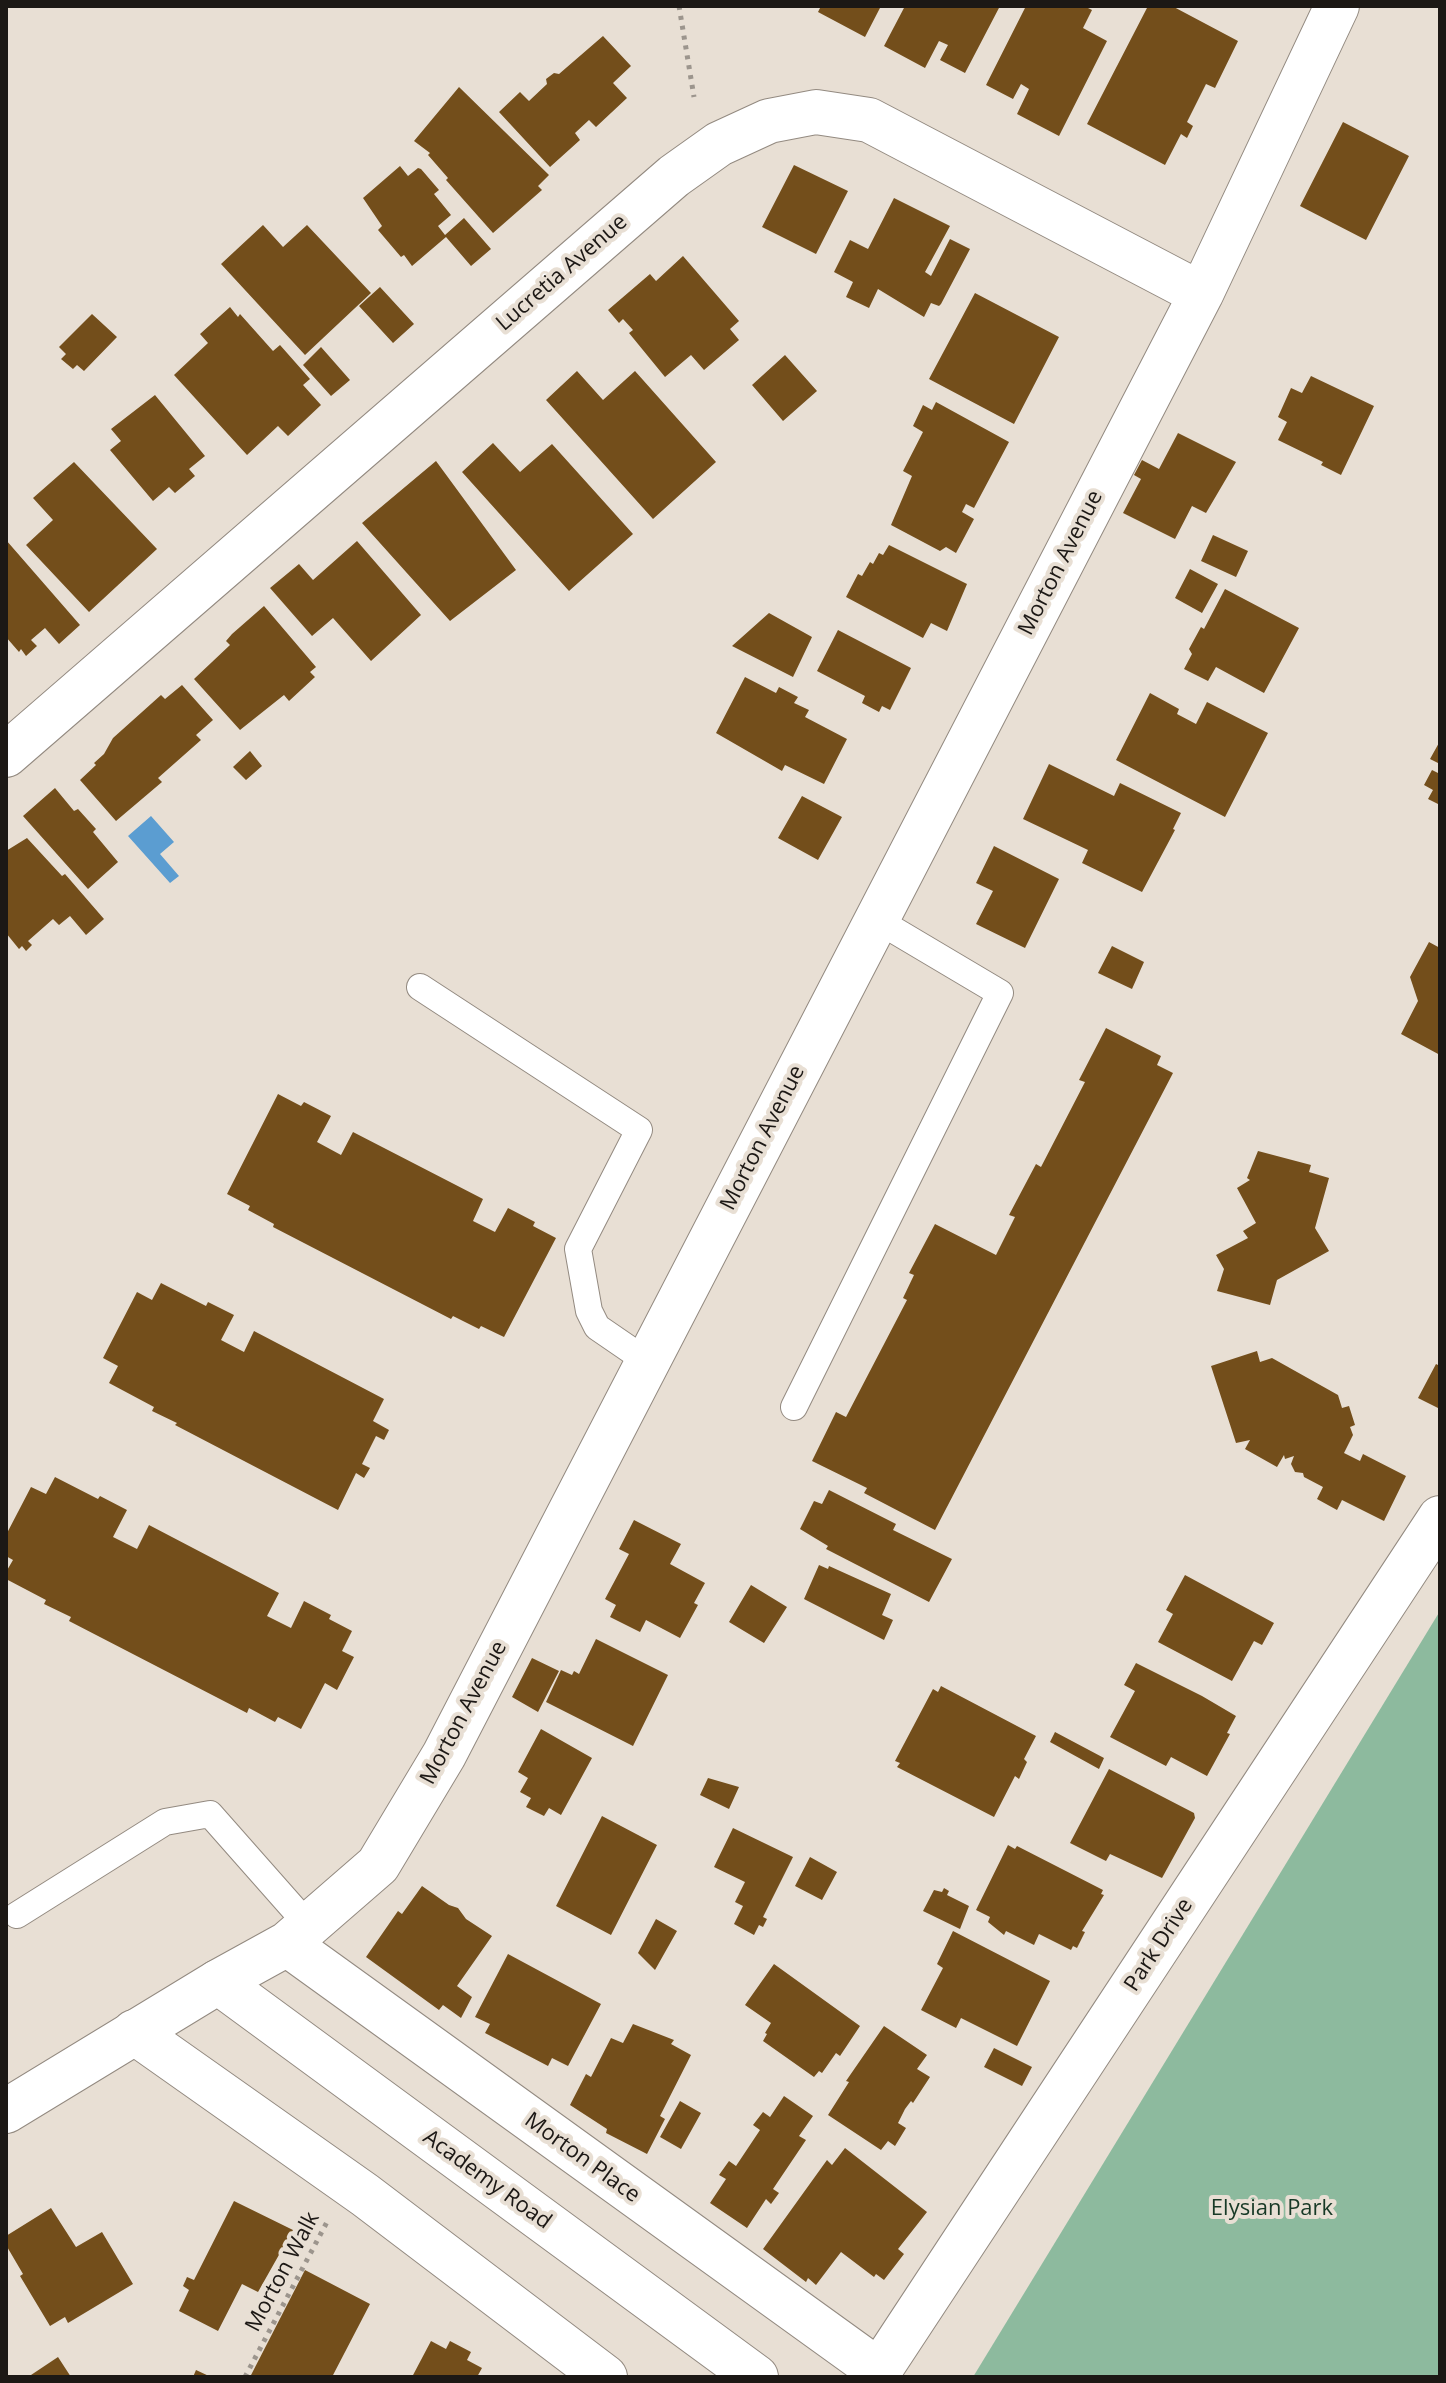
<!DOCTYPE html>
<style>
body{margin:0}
#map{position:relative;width:1446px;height:2383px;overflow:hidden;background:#e8dfd4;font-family:"Open Sans",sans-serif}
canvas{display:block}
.frame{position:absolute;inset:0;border:8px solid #1c1815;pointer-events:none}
</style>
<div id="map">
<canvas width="1446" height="2383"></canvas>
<div class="frame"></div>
</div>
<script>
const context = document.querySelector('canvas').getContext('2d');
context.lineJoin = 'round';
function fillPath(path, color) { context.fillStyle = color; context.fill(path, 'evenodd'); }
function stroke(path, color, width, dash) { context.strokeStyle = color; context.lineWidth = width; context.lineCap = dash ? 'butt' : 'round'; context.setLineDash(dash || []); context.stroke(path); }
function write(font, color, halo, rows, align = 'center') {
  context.font = font + ' "Open Sans",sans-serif'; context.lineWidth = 8; context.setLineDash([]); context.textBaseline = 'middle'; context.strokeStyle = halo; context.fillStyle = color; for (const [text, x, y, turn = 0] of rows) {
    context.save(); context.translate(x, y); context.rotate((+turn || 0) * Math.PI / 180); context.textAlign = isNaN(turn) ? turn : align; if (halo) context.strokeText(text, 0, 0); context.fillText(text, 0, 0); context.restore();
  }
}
fillPath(new Path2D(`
 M1440,1611V2377H973Z`), '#8dba9e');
fillPath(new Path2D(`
 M151,816L174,842L160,854L179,876L170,883L128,836Z`), '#5b9dd1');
fillPath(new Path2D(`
 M821,6H881L865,37L818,12Z
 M905,6H1000L965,73L940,60L948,45L939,41L925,68L884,46Z
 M1026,6H1049L1053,8L1055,6H1084L1092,10L1083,28L1107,41L1059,136L1017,114L1029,89L1021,84L1013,99L986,85Z
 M1148,6H1172L1238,41L1215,88L1206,84L1187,122L1193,126L1187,138L1181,134L1165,165L1087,124Z
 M603,36L631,66L613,83L627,98L596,127L589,120L575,133L580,140L550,167L499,112L520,92L529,101L547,84L546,79L554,73L559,74Z
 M459,87L549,175L538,186L542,190L493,233L446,180L448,178L428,155L430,153L414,141Z
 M1343,122L1409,156L1366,240L1300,206Z
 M794,165L848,191L816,254L762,227Z
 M400,166L408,176L418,168L421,169L439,190L434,194L451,215L438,226L445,235L464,218L491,249L471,266L446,237L412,266L404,255L401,257L378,230L382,226L363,198Z
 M894,198L950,226L925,272L931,276L950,239L970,249L941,304L939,306L931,303L924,317L878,289L869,308L846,297L853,282L834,272L850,240L868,249Z
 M263,225L283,247L307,225L371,293L305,355L221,264Z
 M683,256L739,321L730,329L739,340L704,370L691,355L665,377L629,333L633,330L623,319L619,323L608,310L650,274L656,281Z
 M380,287L414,324L393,343L359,306Z
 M975,293L1059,337L1014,424L929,379Z
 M230,307L238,317L240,314L273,351L280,345L310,379L303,385L321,405L288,436L278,426L247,455L174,375L208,343L200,334Z
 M92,314L117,337L84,371L77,365L73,369L61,359L66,354L59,347Z
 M321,347L350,380L331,396L303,365Z
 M785,355L817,391L783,421L752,385Z
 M577,371L603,400L635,371L716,462L653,519L546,400Z
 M1311,376L1374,406L1341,475L1321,465L1323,462L1278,440L1287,422L1278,417L1291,388L1302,393Z
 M155,395L205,456L189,469L195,476L175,493L169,487L153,501L110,450L121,441L111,429Z
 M936,402L1009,442L974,508L966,504L962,512L974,519L956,553L946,547L940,551L891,525L912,476L903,471L923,432L913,426L923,405L932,410Z
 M1178,433L1236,462L1206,513L1192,506L1175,539L1123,513L1141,479L1134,475L1142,460L1159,469Z
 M493,443L520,472L552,444L633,534L569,591L462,472Z
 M436,461L516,570L450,621L362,523Z
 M74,462L157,549L89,612L26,545L53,520L33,498Z
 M1213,535L1248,551L1236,577L1201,561Z
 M6,540L80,625L59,644L45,628L31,640L37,646L26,656L21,649L19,652L6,637Z
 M357,541L421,615L371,661L333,618L312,636L270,588L299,564L313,580Z
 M889,545L967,584L947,631L931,623L923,638L846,597L858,574L862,576L870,562L873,564L879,553L883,555Z
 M1190,569L1218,584L1202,613L1175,598Z
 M1225,589L1299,628L1264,693L1216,667L1208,681L1184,669L1192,654L1189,649L1201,627L1204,629Z
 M264,606L316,667L310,672L315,677L289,701L284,695L240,730L194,679L230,645L226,641L232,634Z
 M769,613L812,637L793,677L732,646Z
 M838,630L911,668L890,710L882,706L879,712L862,703L865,696L817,671Z
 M745,677L776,693L779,687L798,697L794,703L809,710L805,717L847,739L824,784L785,765L782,771L716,733Z
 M182,685L213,720L196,735L201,740L158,778L162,782L116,821L80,780L96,765L94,763L104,754L113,738L161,695L165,699Z
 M1150,693L1179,709L1177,714L1196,724L1207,702L1268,733L1225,817L1116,760Z
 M1440,741V764L1430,759Z
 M250,751L262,766L246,780L233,767Z
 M1049,764L1114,796L1120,783L1181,813L1173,829L1175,830L1142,892L1082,863L1088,850L1023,819Z
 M1432,770L1440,774V805L1428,799L1433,790L1424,785Z
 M55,788L74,811L78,809L96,829L93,832L118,862L88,889L23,816Z
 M802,796L842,817L818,860L778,838Z
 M27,838L62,876L65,874L104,919L86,935L70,916L59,925L53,919L28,941L32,945L26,951L22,946L19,949L6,933V851Z
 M994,846L1059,879L1025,948L976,924L993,891L976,883Z
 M1429,942L1440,948V1055L1401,1034L1418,1001L1410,977Z
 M1112,946L1144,962L1132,989L1098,973Z
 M1106,1028L1161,1056L1157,1065L1173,1073L935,1530L864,1493L867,1488L812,1461L836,1412L846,1417L907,1300L903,1298L914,1275L909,1273L935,1224L996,1255L1015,1217L1009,1215L1036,1164L1041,1167L1085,1082L1079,1080Z
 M278,1094L301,1106L304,1102L331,1116L317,1142L341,1155L353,1132L483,1199L473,1221L495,1232L508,1208L535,1222L533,1226L556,1238L504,1337L481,1326L479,1329L453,1316L451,1319L273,1227L274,1224L248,1210L250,1206L227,1194Z
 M1258,1151L1311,1165L1309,1172L1329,1178L1315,1228L1329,1251L1277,1280L1270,1305L1217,1291L1224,1269L1216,1255L1248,1238L1243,1231L1256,1223L1237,1188L1250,1180L1247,1178Z
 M161,1283L206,1306L208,1302L234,1315L221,1340L244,1352L254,1331L384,1399L373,1421L389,1430L384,1440L376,1436L362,1464L370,1468L364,1478L356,1473L338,1510L175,1425L177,1423L152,1411L154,1407L109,1383L118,1366L103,1358L137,1292L152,1300Z
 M1257,1351L1260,1362L1272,1358L1338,1395L1342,1408L1349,1406L1355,1425L1350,1427L1353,1435L1344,1453L1360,1461L1363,1454L1406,1476L1384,1521L1342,1500L1337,1510L1317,1499L1323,1487L1304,1477L1303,1473L1295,1472L1291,1464L1294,1456L1285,1459L1284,1455L1277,1467L1245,1449L1250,1440L1236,1443L1211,1366Z
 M1436,1364L1440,1366V1409L1418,1398Z
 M55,1477L98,1499L100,1496L127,1510L113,1537L137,1549L149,1525L279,1593L267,1616L291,1628L304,1601L331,1615L329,1619L352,1631L342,1651L354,1657L337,1690L325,1683L301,1729L278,1717L275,1722L249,1708L247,1713L69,1621L71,1617L44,1604L46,1600L6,1579V1572L13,1560L6,1556V1535L31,1487L46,1494Z
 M829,1490L896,1524L893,1530L952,1559L929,1602L826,1549L828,1546L800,1529L814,1501L822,1504Z
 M634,1520L681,1544L670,1564L705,1583L694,1603L698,1605L680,1638L646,1620L640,1632L610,1617L616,1605L605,1599L629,1554L619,1549Z
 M819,1565L828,1569L829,1566L891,1594L882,1615L893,1620L884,1640L804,1599Z
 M1185,1575L1274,1623L1262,1645L1254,1641L1232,1681L1158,1642L1173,1614L1166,1610Z
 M751,1585L787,1607L764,1643L729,1622Z
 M596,1639L668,1675L633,1746L546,1702L561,1670L572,1675L574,1671L579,1674Z
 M532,1658L559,1671L538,1712L512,1697Z
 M1136,1663L1202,1696L1236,1716L1227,1733L1230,1734L1207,1776L1171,1757L1166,1766L1110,1737L1135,1691L1124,1685Z
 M941,1686L1036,1736L1024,1759L1027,1762L1019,1779L1015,1776L994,1817L897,1767L900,1763L895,1761L933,1689L938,1692Z
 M541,1729L592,1758L561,1815L549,1808L544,1816L526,1807L531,1798L520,1792L528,1778L518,1772Z
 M1055,1732L1104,1758L1099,1769L1050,1742Z
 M1109,1769L1194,1813L1195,1818L1162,1878L1110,1854L1106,1861L1070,1843Z
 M708,1778L739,1787L729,1809L700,1795Z
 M602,1816L657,1845L611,1935L556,1906Z
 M733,1828L793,1857L763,1917L767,1919L763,1927L759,1925L754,1935L734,1924L743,1906L735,1902L745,1882L714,1867Z
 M1008,1845L1015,1849L1017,1846L1103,1890L1101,1894L1104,1895L1082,1931L1085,1932L1077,1948L1073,1946L1071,1950L1039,1934L1034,1945L1006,1931L1004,1935L988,1922L990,1917L976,1910Z
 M810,1857L837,1872L822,1900L795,1886Z
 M422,1886L449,1905L458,1908L466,1919L492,1936L457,1986L472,1997L461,2018L443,2005L439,2010L366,1957L398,1911L402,1914Z
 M944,1888L949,1891L947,1895L969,1906L960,1929L923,1911L934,1890L942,1892Z
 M656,1919L677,1931L655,1970L638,1953Z
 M953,1931L1050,1981L1017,2046L961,2018L956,2028L921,2010L943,1968L937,1964Z
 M508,1954L601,2004L568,2066L552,2058L548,2066L485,2033L490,2024L475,2017Z
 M774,1964L860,2026L840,2056L836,2053L822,2073L819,2071L814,2077L763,2041L767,2034L765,2033L771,2023L745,2005Z
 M633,2024L674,2040L671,2044L691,2055L660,2116L665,2119L647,2154L606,2133L607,2129L570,2105L586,2074L591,2077L611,2038L623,2043Z
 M884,2026L927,2055L917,2069L930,2077L913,2103L911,2101L905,2109L898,2123L906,2128L895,2146L888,2141L881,2150L828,2115L849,2082L846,2081Z
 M994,2048L1032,2067L1022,2086L984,2067Z
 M784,2096L813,2116L799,2136L806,2140L773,2189L779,2193L771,2204L766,2199L747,2228L710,2203L726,2179L719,2175L729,2161L736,2166L760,2130L753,2125L763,2112L770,2117Z
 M680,2101L701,2113L681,2149L660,2137Z
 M845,2148L927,2212L898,2249L904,2254L884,2280L876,2274L874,2277L841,2252L816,2285L808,2278L806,2282L763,2249L827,2160L832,2165Z
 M234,2201L293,2230L258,2292L242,2284L218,2331L179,2311L189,2290L183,2286L187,2277L194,2280Z
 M51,2208L76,2247L102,2232L133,2284L68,2323L65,2317L50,2326L20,2276L23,2274L6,2245V2236Z
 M305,2270L370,2304L332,2377H250Z
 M431,2341L446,2349L450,2341L471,2352L467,2360L482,2368L477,2377H412Z
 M58,2357L71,2377H28Z
 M196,2370L211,2377H193Z`), '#734e1b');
const service = new Path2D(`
 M420,987L639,1130L578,1249L589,1311L597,1327L648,1362
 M794,1407L1000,993L877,920
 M17,1915L165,1822L210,1814L308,1925`);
const minor = new Path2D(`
 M6,755L674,176L719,144L769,121L816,112L869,120L1201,294
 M287,1944L879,2371L1440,1518
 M218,1982L287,1944L378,1865L444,1755L1201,294L1337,6
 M134,2032L365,2195L605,2377`);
const tertiary = new Path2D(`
 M6,2111L218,1982L756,2377`);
stroke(service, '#938a80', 28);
stroke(minor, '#938a80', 46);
stroke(tertiary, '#938a80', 46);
stroke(new Path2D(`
 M679,6L694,97
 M245,2377L327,2222`), '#9c958d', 5, [4, 6]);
stroke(service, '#fff', 26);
stroke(minor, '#fff', 44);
stroke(tertiary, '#fff', 44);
write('22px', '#1c1815', '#e8dfd4', [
 ["Lucretia Avenue",562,273,-41],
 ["Morton Avenue",1061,563,-63],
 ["Morton Avenue",763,1138,-63],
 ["Morton Avenue",464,1713,-62],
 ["Park Drive",1159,1945,-57],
 ["Morton Place",582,2158,36],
 ["Academy Road",487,2180,36],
 ["Morton Walk",283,2272,-62]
]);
write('22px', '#173926', '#e8dfd4', [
 ["Elysian Park",1272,2209]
]);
</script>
